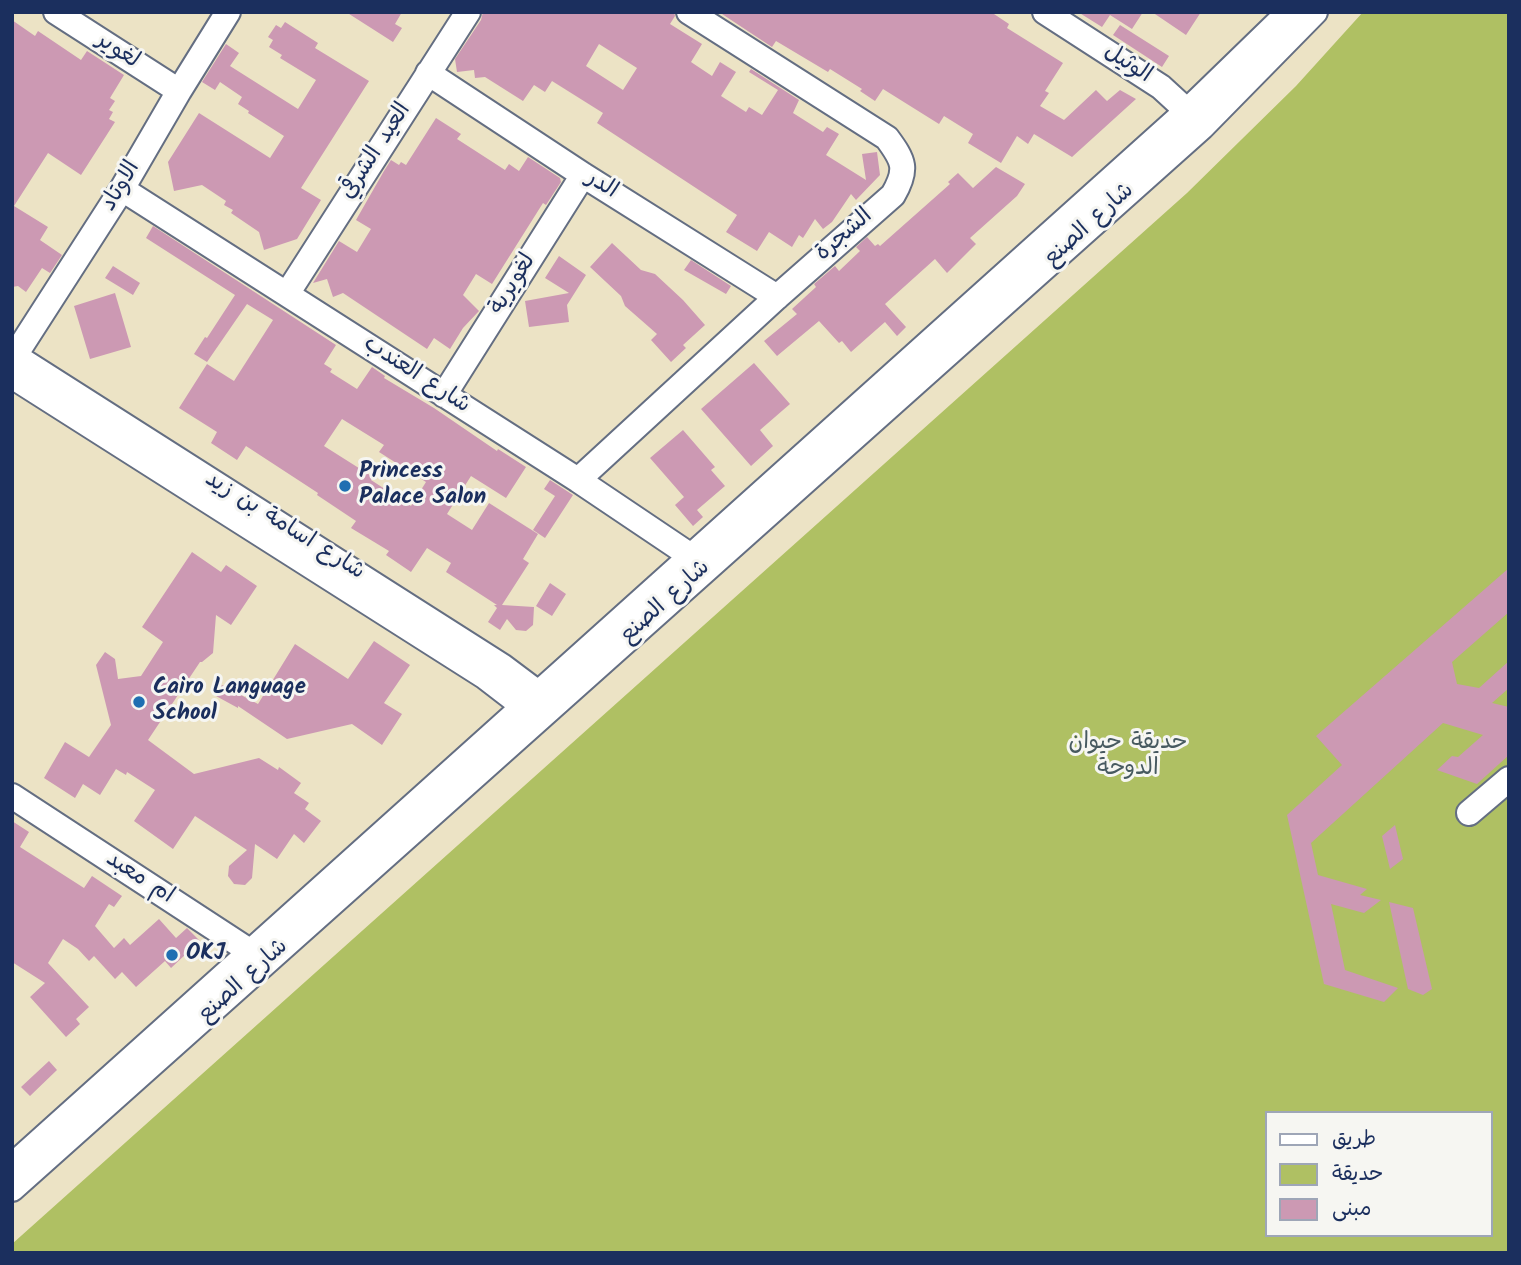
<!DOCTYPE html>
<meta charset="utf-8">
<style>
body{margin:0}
#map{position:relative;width:1521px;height:1265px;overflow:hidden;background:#ece3c5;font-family:Kalam,"Playpen Sans Arabic",sans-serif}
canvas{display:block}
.frame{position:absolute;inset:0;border:14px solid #1b2f5e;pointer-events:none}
.legend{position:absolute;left:1265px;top:1111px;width:228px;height:126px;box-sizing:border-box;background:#f6f6f2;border:2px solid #9ea6b7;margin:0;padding:9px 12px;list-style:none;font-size:21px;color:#1b2f5e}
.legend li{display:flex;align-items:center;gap:14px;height:35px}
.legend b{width:35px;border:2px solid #9ea6b7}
</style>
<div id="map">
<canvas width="1521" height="1265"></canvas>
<div class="frame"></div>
<ul class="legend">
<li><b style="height:9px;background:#fff"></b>طريق</li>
<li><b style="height:19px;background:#afc063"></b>حديقة</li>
<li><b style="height:19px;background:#cc99b3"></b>مبنى</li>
</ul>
</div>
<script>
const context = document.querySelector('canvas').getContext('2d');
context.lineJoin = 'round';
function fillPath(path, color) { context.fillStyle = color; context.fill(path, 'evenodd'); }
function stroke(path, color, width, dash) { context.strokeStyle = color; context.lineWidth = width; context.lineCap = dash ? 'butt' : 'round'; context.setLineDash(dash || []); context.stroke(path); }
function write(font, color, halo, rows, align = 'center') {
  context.font = font + ' Kalam,"Playpen Sans Arabic",sans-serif'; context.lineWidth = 6; context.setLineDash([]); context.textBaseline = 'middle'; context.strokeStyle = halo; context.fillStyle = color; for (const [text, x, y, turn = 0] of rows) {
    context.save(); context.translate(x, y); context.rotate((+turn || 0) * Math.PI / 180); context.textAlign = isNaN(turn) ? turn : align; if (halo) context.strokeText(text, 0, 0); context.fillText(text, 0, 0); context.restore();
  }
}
fillPath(new Path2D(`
 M1363,12H1509V1253H12V1244L1187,193L1296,86ZM1267,1113H1491V1235H1267Z`), '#afc063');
fillPath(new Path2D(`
 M346,12H402L395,24L402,28L393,42Z
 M483,12H674L675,16L670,24L702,44L691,62L712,76L720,62L736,72L721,96L746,112L749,107L762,115L778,90L749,72L751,69L799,100L793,113L823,132L827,127L839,134L826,155L866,180L862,154L877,152L880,175L856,200L851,194L832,222L823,229L815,219L803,238L799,235L792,247L769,232L757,251L726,232L737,215L597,123L603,113L552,81L545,92L534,85L523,101L485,77L475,78L474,70L457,72L455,59L481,20ZM599,44L637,68L623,90L586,66Z
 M719,12H991L1009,24L1007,28L1063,63L1045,91L1049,93L1040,106L1064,120L1096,90L1107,101L1120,90L1136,99L1072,157L1034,134L1028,144L1017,136L1001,163L968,143L973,134L944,116L939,124L883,89L875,101L860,91L862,89L830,69L828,72L776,41L772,47Z
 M1078,12H1143L1132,29L1110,15L1102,27Z
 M1152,12H1201L1186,35Z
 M12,20L35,36L38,31L81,60L87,51L124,75L110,98L115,101L109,110L113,112L109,119L115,122L81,175L48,153L14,206L48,227L40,240L62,255L50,273L42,268L26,292L18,286L12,287Z
 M285,22L318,43L315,48L369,81L301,188L321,200L297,239L264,250L259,232L231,213L233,210L224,205L226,201L202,185L174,191L168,162L199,113L270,158L284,136L248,113L249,111L238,104L242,97L220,82L215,90L202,82L226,44L239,53L230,66L298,109L316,80L280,58L282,55L269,47L273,40L268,37L276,25L281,28Z
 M1120,25L1169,56L1162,67L1113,35Z
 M436,118L461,134L457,139L505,170L509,164L519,171L528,157L560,178L561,182L546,205L543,203L492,284L476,274L463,295L479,311L463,328L450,349L434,338L427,349L343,293L333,297L327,279L313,283L339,241L357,252L371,229L356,220L384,171L391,160L399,165L401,162L406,165Z
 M996,167L1025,184L1017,196L970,238L976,244L947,273L935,259L885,304L906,327L897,336L885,322L851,352L842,341L839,343L819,321L777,356L764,341L797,314L792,309L816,287L814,284L835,266L839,271L860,251L856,247L867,237L875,246L878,244L880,246L950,184L948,182L958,173L973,188Z
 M153,226L336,345L324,364L332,369L330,372L357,389L372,367L385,376L384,378L434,408L497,451L498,449L526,467L506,498L471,476L447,514L472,530L489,503L538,534L523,559L529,563L502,605L534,607L533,625L526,631L516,630L507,619L500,630L488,622L497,608L494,605H497L446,572L451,563L427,548L411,572L386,555L389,551L351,528L356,521L317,495L318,493L246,446L237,460L211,443L217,432L179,408L207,364L234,381L273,320L247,304L207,362L194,354L205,337L207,338L235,295L146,238ZM342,419L384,445L379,452L426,482L411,506L371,480L373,477L324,446Z
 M612,243L641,270L655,274L683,300L705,325L683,345L686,348L671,362L651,340L657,334L625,306L621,296L590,267Z
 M559,256L586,275L567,305L569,322L529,327L525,301L569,293L545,278Z
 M691,260L731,286L726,294L684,270Z
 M113,266L140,283L133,295L105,278Z
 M115,293L131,347L90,359L74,306Z
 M754,363L790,404L760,430L773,446L751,466L701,409Z
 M683,430L715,467L711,470L725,486L697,510L703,517L693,526L675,505L684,497L650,458Z
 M550,480L573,495L545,538L533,530L555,496L544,489Z
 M192,552L221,572L226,565L257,586L231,625L216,615L213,653L202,662H200L148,740L194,774L259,758L278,770L279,767L301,783L294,793L309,803L305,809L321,821L304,843L294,834L277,859L255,844L252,878L245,885L234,884L228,876L229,866L247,850L195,816L173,849L134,821L155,790L127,772L126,775L116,769L100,795L83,784L75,798L44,778L65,742L89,757L111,725L96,665L105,652L115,659L118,679L141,676L163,642L142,627Z
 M1509,568V612L1452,662L1457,684L1479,688L1509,661V688L1492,703L1509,707V755L1477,784L1437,770L1452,756L1458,757L1483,735L1443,723L1311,843L1318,875L1367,889L1360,895L1381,900L1364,913L1331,904L1345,970L1398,988L1384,1002L1324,984L1287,815L1342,765L1316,736Z
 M550,583L566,594L552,616L536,606Z
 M374,641L410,665L384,703L402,714L382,745L352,724L287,739L238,706V708L216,696L222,685L258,704L295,644L348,679Z
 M12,821L29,832L20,847L84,888L92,876L122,896L114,907L109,904L95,926L114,948L124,938L130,945L159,919L176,938L187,928L200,941L171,968L165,961L136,987L122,972L115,979L94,956L89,961L78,949L63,939L48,963L89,1007L76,1019L80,1024L66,1037L30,997L45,983L12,962Z
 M1395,825L1403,859L1390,869L1382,836Z
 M1389,902L1413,908L1432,989L1423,995L1408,989Z
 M49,1061L57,1070L30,1096L21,1087Z`), '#cc99b3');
const minor = new Path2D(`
 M56,12L179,91
 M1045,12L1161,87L1198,121
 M428,73L583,175L777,297
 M122,189L578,480L691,556L699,568
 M287,294L468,12
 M12,354L502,666L538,693L548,704
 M12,360L122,189L179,91L228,12
 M12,376L484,676L523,706L532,717
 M444,395L583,175
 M578,480L777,297L893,195C908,169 904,161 887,138L689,12
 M12,796L251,952L261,963
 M1469,813L1509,779
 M12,1166L1188,110L1289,12
 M12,1189L1202,127L1315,12`);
stroke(minor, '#646e82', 28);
stroke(minor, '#fff', 24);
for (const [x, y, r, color] of [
 [345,486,7,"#1f6fb2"],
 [139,702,7,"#1f6fb2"],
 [172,955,7,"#1f6fb2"]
]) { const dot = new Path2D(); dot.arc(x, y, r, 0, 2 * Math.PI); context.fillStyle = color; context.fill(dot); stroke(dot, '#f6f6f2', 2.5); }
write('23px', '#1b2f5e', '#f6f6f2', [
 ["لغوير",117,52,33],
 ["الوثيل",1127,65,33],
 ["العيد الشرقي",377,152,-57],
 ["الدر",601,186,32],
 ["الاوتاد",122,187,-59],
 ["شارع الصنع",1090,226,-42],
 ["الشجرة",845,236,-41],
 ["لغويرية",514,285,-58],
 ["شارع العندب",416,376,33],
 ["شارع اسامة بن زيد",284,527,32],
 ["شارع الصنع",666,603,-42],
 ["ام معبد",139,879,33],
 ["شارع الصنع",244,982,-42]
]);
write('bold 23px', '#1b2f5e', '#f6f6f2', [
 ["Princess",359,473],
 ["Palace Salon",359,499],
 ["Cairo Language",153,689],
 ["School",153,715],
 ["OKJ",186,955]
], 'left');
write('23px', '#475a60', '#f6f6f2', [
 ["حديقة حيوان",1128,744],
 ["الدوحة",1128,770]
]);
</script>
